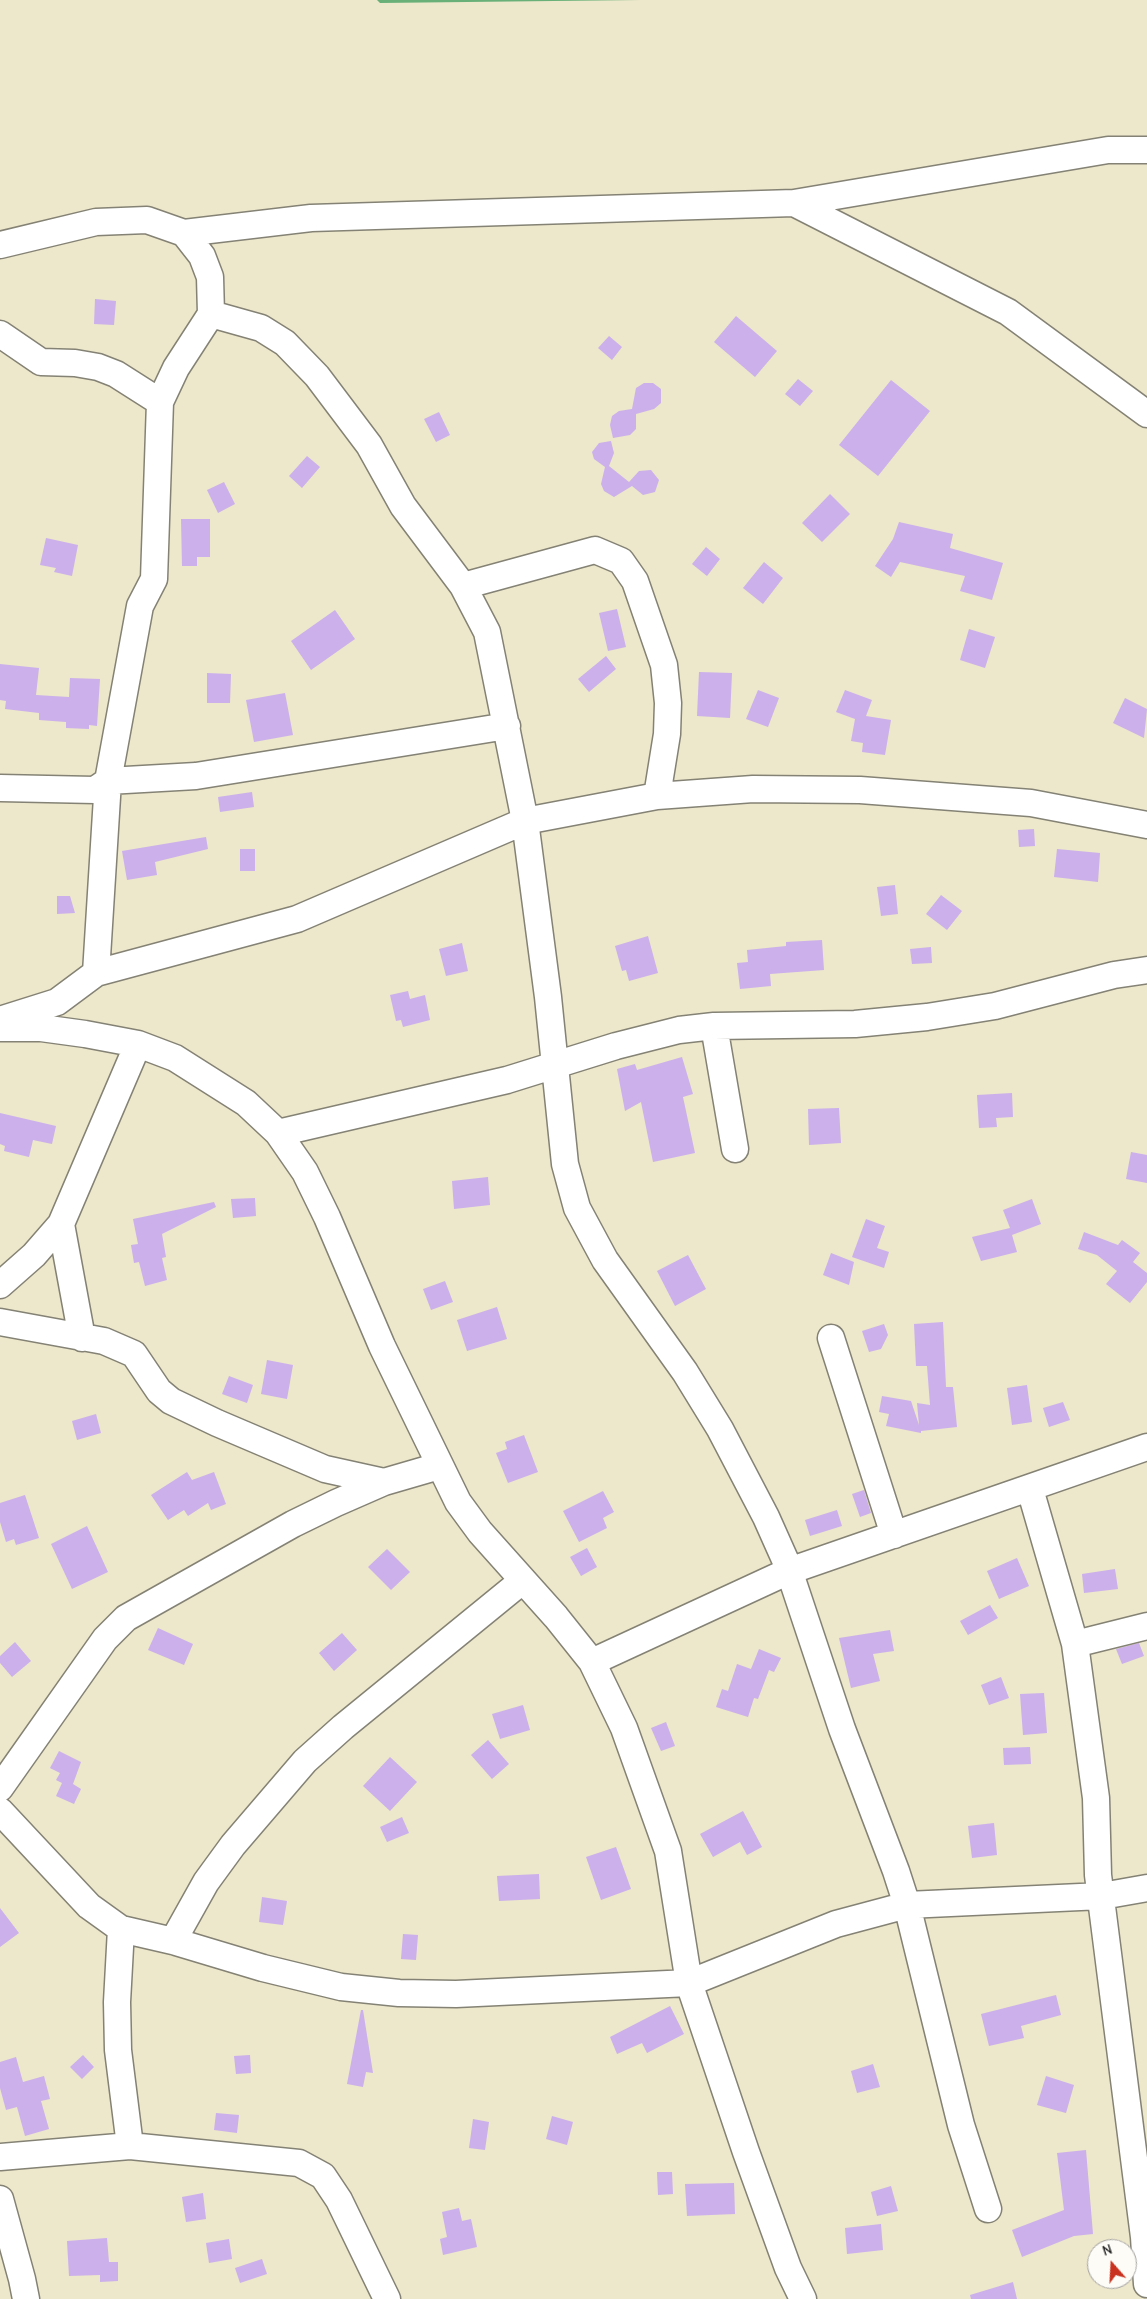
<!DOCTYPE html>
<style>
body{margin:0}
#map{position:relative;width:1147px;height:2299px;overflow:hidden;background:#ede7cb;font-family:"Comic Neue",sans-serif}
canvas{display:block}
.north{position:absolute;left:1087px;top:2239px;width:50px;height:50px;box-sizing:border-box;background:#fdfcf7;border:1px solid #a3a29f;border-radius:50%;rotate:341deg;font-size:14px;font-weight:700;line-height:20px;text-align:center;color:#1c1c1c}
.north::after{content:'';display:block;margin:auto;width:18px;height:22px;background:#c8321e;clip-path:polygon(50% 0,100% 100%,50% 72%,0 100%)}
</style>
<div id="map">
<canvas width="1147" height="2299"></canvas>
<div class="north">N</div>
</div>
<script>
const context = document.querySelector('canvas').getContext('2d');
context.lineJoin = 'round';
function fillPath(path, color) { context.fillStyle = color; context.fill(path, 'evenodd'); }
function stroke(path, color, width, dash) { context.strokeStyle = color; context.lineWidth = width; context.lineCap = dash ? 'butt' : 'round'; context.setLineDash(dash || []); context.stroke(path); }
fillPath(new Path2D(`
 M377,0H640L380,3Z`), '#68b078');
fillPath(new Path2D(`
 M95,299L116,301L114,325L94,324Z
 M736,316L777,351L755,377L714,342Z
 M609,336L622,347L612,360L598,348Z
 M798,379L813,391L800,406L785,394Z
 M891,380L930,411L878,476L839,445Z
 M644,383H653L661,389V403L654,409L636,414V429L630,435L613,438L610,425L612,416L619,411L632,409L636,388Z
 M439,412L450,435L436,442L424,419Z
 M611,441L614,453L609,466L629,482L639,471L651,470L659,480L655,492L643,495L632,486L614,497L604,491L601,484L605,467L594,459L592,452L599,443Z
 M307,456L320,467L302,488L289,476Z
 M224,482L235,504L218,513L207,490Z
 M830,494L850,514L822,542L802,523Z
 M181,519H210V557H197V566H182Z
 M899,522L953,534L950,548L1003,563L992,600L960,591L965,576L900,562L891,577L875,566L893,539Z
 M46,538L78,545L72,576L54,572L56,568L40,565Z
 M706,547L720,559L707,576L692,564Z
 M764,562L783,578L763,604L743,588Z
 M617,609L626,647L608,651L599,613Z
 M335,610L355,639L311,670L291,641Z
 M969,629L995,637L985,668L960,660Z
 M606,656L616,669L589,692L578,679Z
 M0,664L39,668L36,695L69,697L70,678L100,679L97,726L89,725V729L66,728V722L39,720V713L5,709L6,701L0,700Z
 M699,672L732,673L730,718L697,716Z
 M207,673L231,674L230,703H207Z
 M758,690L779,698L768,727L746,719Z
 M845,690L872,700L866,716L891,720L885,755L862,752L863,743L851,741L855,719L836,712Z
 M285,693L293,735L254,742L246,700Z
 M1125,698L1147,709L1144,738L1113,723Z
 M252,792L254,807L220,812L218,797Z
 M1034,829L1035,846L1019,847L1018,830Z
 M206,837L208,849L155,862L157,875L127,880L122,851Z
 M240,849H255V871H240Z
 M1057,849L1100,853L1098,882L1054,877Z
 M895,885L898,914L881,916L877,887Z
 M941,895L962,911L947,930L926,914Z
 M57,896H70L75,913L57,914Z
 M648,936L658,973L629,981L626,970L622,971L615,946Z
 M822,940L824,970L770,974L771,986L740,989L737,963L748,962L747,950L786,946V942Z
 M462,943L468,971L446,976L439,949Z
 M931,947L932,963L912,964L910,949Z
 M408,991L410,999L425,995L430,1020L403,1027L401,1020L396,1021L390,995Z
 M682,1057L693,1094L683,1097L695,1153L653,1162L641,1102L625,1111L617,1069L635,1064L637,1070Z
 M1012,1093L1013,1117L996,1118L997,1127L979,1128L977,1095Z
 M839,1108L841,1143L809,1145L808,1109Z
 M0,1113L56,1126L52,1144L33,1140L29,1157L4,1151L5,1146L0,1144Z
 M1131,1152L1147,1155V1183L1126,1179Z
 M488,1177L490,1205L454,1209L452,1181Z
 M255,1198L256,1216L233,1218L231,1199Z
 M1032,1199L1041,1224L1012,1235L1017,1252L981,1261L972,1237L1010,1228L1003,1210Z
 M214,1202L216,1207L162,1234L166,1257L162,1258L167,1280L145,1286L139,1262L134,1263L131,1245L138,1244L133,1219Z
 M866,1219L885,1226L877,1248L889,1252L884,1268L852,1257Z
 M1084,1232L1118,1245L1122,1240L1140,1253L1133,1262L1147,1273V1282L1130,1303L1106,1284L1117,1271L1097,1255L1078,1249Z
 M831,1253L854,1262L849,1285L823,1275Z
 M688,1255L706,1289L675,1306L657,1271Z
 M445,1281L453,1302L431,1310L423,1289Z
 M497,1307L507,1339L467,1351L457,1320Z
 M943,1322L946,1387H953L957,1427L921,1431V1433L886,1426L889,1414L879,1412L882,1396L911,1401L919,1425L917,1403L930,1405L927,1366H916L914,1324Z
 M884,1324L888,1335L881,1349L869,1352L862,1331Z
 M267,1360L293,1365L287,1399L261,1394Z
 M229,1376L253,1385L247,1403L222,1394Z
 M1027,1385L1032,1422L1012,1425L1007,1388Z
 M1063,1402L1070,1420L1049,1427L1043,1408Z
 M96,1414L101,1433L77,1440L72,1421Z
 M524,1435L538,1472L508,1483L496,1453L507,1449L505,1442Z
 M187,1472L192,1480L214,1472L226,1504L211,1510L208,1503L188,1516L184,1510L168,1520L151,1495Z
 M864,1490L871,1513L860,1517L852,1494Z
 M603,1491L614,1512L603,1518L607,1528L579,1542L563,1511Z
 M25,1495L39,1538L16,1545L14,1539L6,1542L0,1522V1503Z
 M837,1510L842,1526L810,1536L805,1520Z
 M87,1526L108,1572L72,1589L51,1544Z
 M587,1548L597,1567L581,1576L570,1557Z
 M387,1549L410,1572L391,1590L368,1567Z
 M1017,1558L1029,1586L999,1599L987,1571Z
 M1115,1569L1118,1589L1084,1593L1082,1574Z
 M990,1605L998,1618L968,1635L960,1621Z
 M158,1628L193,1644L184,1665L148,1650Z
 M890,1630L894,1651L873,1654L880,1681L851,1688L839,1638Z
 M342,1633L357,1650L334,1671L319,1653Z
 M15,1642L31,1661L12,1677L0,1663V1656Z
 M1139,1643L1144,1656L1122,1664L1116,1649Z
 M759,1649L781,1658L774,1672L769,1670L758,1699L754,1698L748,1717L716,1707L722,1689L728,1691L737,1664L751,1669Z
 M1001,1677L1009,1698L989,1705L981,1685Z
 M1044,1693L1047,1733L1023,1735L1020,1694Z
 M523,1705L530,1730L500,1739L492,1714Z
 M666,1722L675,1746L661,1751L651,1728Z
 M488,1740L509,1764L492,1779L471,1755Z
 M1030,1747L1031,1764L1004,1765L1003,1748Z
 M59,1751L81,1762L73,1784L81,1789L74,1804L56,1796L62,1783L56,1780L60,1773L50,1768Z
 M390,1757L417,1782L390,1811L363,1786Z
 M743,1811L762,1847L747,1855L740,1842L713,1857L700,1834Z
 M402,1817L409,1833L387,1842L380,1827Z
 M994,1823L997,1855L972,1858L968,1826Z
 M616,1847L631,1889L601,1900L586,1857Z
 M539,1874L540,1899L499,1901L497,1876Z
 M262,1897L287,1901L283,1925L259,1922Z
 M0,1908L19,1933L0,1947Z
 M403,1934L418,1935L416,1960L401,1959Z
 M1056,1995L1061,2015L1021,2026L1024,2038L989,2046L981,2014Z
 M670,2006L684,2034L647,2053L642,2043L617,2054L610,2037Z
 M361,2010H363L373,2073L366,2072L363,2087L347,2084Z
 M83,2055L94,2067L82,2079L70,2067Z
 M250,2055L251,2073L236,2074L234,2056Z
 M16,2057L23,2082L44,2076L50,2099L41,2101L49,2129L25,2136L17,2107L6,2110L0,2088V2062Z
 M873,2064L880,2087L857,2093L851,2071Z
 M1046,2076L1074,2085L1066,2113L1037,2105Z
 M216,2113L239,2115L237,2133L214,2130Z
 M552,2116L573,2122L567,2145L546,2139Z
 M473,2119L489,2122L485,2150L469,2148Z
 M1086,2150L1093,2234L1074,2236L1022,2257L1012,2230L1064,2210L1057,2153Z
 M657,2172H672L673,2194L658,2195Z
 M734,2183L735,2214L687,2216L685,2184Z
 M891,2186L898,2211L877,2216L871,2192Z
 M203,2193L206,2219L186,2222L182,2197Z
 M459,2208L462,2221L471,2219L477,2247L443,2255L440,2239L447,2237L442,2212Z
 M881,2224L883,2250L847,2254L845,2228Z
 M107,2238L109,2262H118V2281L100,2282V2275L69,2276L67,2241Z
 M229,2239L232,2259L209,2263L206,2243Z
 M262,2259L267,2274L240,2283L235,2268Z
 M1013,2282L1017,2299H971L970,2295Z`), '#cbb0eb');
const minor = new Path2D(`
 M794,203L1108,150H1147
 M0,245L96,222L147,220L184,233L311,218L794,203L1008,312L1147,414
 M211,314L261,328L285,343L317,376L369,445L403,506L463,586L487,632L525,821L548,997L565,1164L577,1208L605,1260L685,1372L720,1429L766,1517L787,1564L842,1729L896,1871L907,1905L961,2125L988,2209
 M0,334L41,362L75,363L98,367L116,374L160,402L154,579L140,606L108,781L96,973
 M160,402L176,368L211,314L210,277L202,256L184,233
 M463,586L595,550L621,561L635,581L664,665L668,703L667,734L657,796
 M0,788L95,790L108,781L196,776L507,726
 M0,1020L57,1002L96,973L297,919L525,821L657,796L753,789L860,790L1031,803L1147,825
 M714,1026L735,1149
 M0,1028H41L85,1034L138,1044L175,1058L246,1103L278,1133L305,1172L327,1217L382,1346L458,1502L480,1532L556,1617L592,1662L624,1728L668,1851L689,1983L746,2152L788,2268L803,2299
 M278,1133L507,1080L616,1046L679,1030L714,1026L855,1024L927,1017L995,1006L1114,975L1147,970
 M61,1224L82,1338
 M0,1285L34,1255L61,1224L138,1044
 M0,1322L104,1341L134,1354L159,1391L171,1401L217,1423L325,1469L384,1482
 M831,1338L894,1535
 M1030,1489L1075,1644L1096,1798L1098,1875L1144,2237L1147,2284
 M1075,1644L1147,1626
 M592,1662L789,1571L1147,1447
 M0,1788L105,1639L126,1618L293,1524L336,1503L384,1482L439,1466
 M0,1811L89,1906L121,1929L173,1941L263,1968L341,1987L399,1993L456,1994L689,1983L836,1924L907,1905L1102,1896L1147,1888
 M121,1929L117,2002L118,2050L130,2146
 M173,1941L206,1882L233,1845L305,1761L343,1727L522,1581
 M0,2157L130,2146L299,2163L323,2176L339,2200L387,2299
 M0,2199L22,2279L26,2299`);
stroke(minor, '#848274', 29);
stroke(minor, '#fff', 26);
</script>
